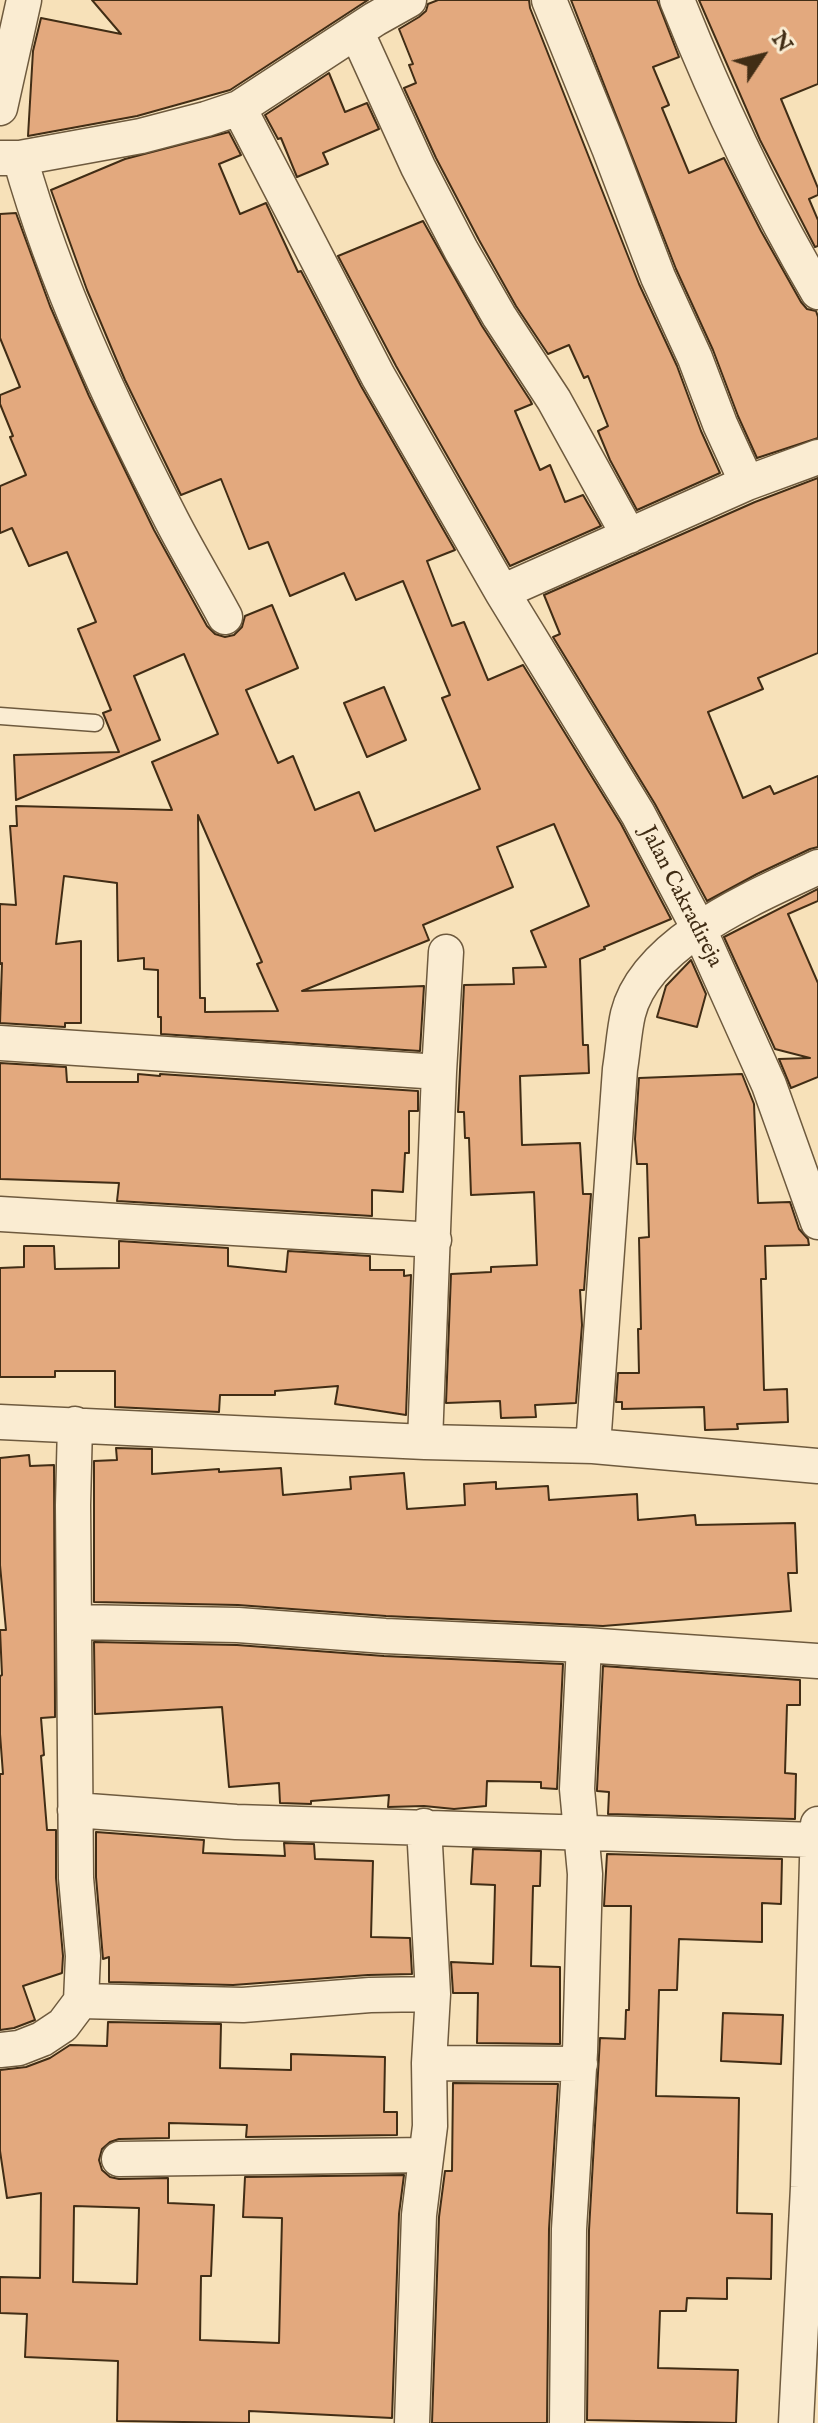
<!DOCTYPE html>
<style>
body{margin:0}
#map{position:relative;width:818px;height:2423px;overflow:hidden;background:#f7e1b9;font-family:"IM FELL English",serif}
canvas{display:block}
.north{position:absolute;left:722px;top:16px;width:80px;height:80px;-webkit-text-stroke:6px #faecd2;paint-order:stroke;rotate:55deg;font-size:22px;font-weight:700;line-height:32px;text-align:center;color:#412d15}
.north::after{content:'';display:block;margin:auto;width:28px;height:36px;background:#412d15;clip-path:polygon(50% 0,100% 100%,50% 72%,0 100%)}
</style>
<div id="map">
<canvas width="818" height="2423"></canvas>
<div class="north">N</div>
</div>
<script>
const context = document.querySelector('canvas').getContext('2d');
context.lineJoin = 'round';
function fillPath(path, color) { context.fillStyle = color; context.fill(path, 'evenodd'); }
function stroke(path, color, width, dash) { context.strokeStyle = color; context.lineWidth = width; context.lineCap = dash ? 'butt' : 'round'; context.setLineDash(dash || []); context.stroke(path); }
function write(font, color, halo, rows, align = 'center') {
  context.font = font + ' "IM FELL English",serif'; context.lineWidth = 6; context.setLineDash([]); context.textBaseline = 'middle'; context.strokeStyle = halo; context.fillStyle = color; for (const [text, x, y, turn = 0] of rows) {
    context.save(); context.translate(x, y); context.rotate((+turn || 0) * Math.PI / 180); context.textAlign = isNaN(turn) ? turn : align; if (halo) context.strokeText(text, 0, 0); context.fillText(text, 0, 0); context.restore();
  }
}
const building = new Path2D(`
 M92,0H368L230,90L137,116L28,136L33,51L41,18L121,34Z
 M438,0H529L530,8L639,284L677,366L701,431L720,473L637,510L610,460L598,431L608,426L588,376L584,378L569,345L548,354L516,306L479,240L436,158L404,88L416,83L409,65L413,64L399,29L419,17L426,11L428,4Z
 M571,0H657L679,57L653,67L669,105L662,108L689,173L724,158L761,231L801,302L807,309L816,311L818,317V438L757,458L738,416L713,350L676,269Z
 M699,0H818V84L781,99L818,188V195L809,199L818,220V246L815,247L760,140Z
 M329,73L345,112L367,103L379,129L323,153L328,164L297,177L281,138L278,139L265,115Z
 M229,132L241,155L219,164L240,214L266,203L298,272L301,271L361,386L455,550L427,561L452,626L464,622L488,680L523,665L621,824L671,919L604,947L605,949L580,959L583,1045H588L589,1073L520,1076L522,1145L580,1143L583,1194H591L584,1290H580L582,1325L576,1403L535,1405L536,1417L501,1418L500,1401L446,1403L451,1274L491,1272V1267L537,1265L534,1192L471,1195L469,1138H465L464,1112H458L464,985L514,984L513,968L546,967L531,931L589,906L554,824L497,847L513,887L423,925L429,940L302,991L424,986L420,1051L161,1034V1017H158V970L144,969V958L118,961L117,883L64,876L56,944L81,941V1023H65V1027L0,1023L2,963L0,964V904L16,905L10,826H17L16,806L172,810L152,762L218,734L184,654L134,676L160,740L16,800L14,755L119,752L103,713L111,710L78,629L96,622L67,552L29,566L12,528L0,533V486L26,475L10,437L13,436L0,404V395L20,387L0,338V214L16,213L50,306L89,396L154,530L207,626L215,634L225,637L234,635L242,627L245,616L272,605L298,668L246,690L278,763L293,756L315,810L359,792L375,831L480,789L442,698L450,695L403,581L356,600L344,573L290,596L268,542L249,549L221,479L181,495L125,380L87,290L51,190L125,159ZM198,815L262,962L257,964L278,1011L205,1012V998H200Z
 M423,221L482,326L530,400L532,404L515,411L540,470L550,465L565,502L583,495L601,526L510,566L396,366L338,256Z
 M818,478V653L758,678L763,689L708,712L743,798L770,786L774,794L818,776V847L810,849L757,874L707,901L655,804L553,637L560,634L544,595L755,502Z
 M384,687L406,740L367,757L344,703Z
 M818,889V901L788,914L818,983V1077L791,1088L779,1059L810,1058L775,1049L724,937Z
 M691,960L706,994L697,1027L657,1017L666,986Z
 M0,1063L66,1067L67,1082H138V1074L160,1076V1074L418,1091V1111H409V1153H405L403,1192L372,1190V1216L117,1201L119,1183L0,1179Z
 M742,1074L754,1104L758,1203L790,1202L799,1229L808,1239L809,1245L765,1246L766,1279H761L764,1390L787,1389L788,1422L737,1424L738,1429L705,1430L704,1407L622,1409V1402H616L618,1373H639L638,1329H641L639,1238L649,1237L647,1164H637L635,1139L639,1078Z
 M119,1241L228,1248V1266L286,1272L288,1251L370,1256V1270H404V1276L411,1275L406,1415L335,1404L338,1386L275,1391V1395H220L219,1412L115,1407V1371H55V1377H0V1268L24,1267V1246H54L55,1269L119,1268Z
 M116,1448L152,1449V1474L219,1469V1472L281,1468L283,1495L351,1489L350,1477L404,1473L407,1509L465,1505L464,1484L496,1482V1489L548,1486L549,1500L637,1494L638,1520L695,1515L696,1525L795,1523L797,1573H788L791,1611L603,1626L386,1616L238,1605L94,1602V1461L117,1460Z
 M29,1455L30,1466L54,1465L55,1717L41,1718L44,1755L41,1756L47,1830H56V1878L63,1956L62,1973L23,1986L35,2020L14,2028L0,2030V1774H3L0,1734V1676L2,1675L0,1630H6L0,1565V1458Z
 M94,1642L237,1645L384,1656L563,1664L557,1789L541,1788V1782L487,1781L486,1806L454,1809L424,1806L388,1807L389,1795L311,1801V1804L280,1803L279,1783L229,1787L222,1707L95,1714Z
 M603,1666L800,1680V1705H787L785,1773L796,1774L795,1819L608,1814L609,1792L597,1791V1789Z
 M96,1832L204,1840L203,1853L285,1856L284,1843L314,1844L315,1859L373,1861L371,1937L410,1938L412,1974L368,1975L233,1985L109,1982V1957L103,1959L96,1877Z
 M473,1849L541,1851L540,1886H533L531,1966L560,1967V2044L477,2043L478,1993H453L451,1962L493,1964L495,1885L471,1884Z
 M607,1854L782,1859L781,1904L762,1903V1942L679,1939L677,1990H659L656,2096L739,2098L737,2213L772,2214L771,2279L727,2278V2299L687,2298L686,2311H660L658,2368L738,2370L736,2423L587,2420L589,2230L600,2038L625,2039L626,2010H629L631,1906H604Z
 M723,2013L783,2015L781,2064L721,2061Z
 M108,2022L221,2024L220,2068L291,2070V2054L385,2057L384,2112H397V2135L246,2137L247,2125L169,2123V2138L119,2139L110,2142L102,2149L99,2160L102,2170L110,2177L119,2179L168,2178V2203L214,2205L211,2276H201L200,2340L279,2343L282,2218L243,2217L245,2177L404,2175L399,2214L392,2418L249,2411V2423L117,2421L118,2361L25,2357L27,2314L0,2313V2277L40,2278L41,2193L7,2198L0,2151V2070L26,2067L50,2058L70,2045L107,2046ZM74,2206L139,2208L137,2284L73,2282Z
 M453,2083L558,2084L549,2229L547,2423H432L439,2217L445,2171H452Z`);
fillPath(building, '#e3a97e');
stroke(building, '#412d15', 2);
const lane = new Path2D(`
 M0,716L95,723`);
const street = new Path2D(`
 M549,0L609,148L658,277L695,358L720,424L747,483
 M677,0C717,100 763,199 818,292
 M357,33L418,167L461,250L499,316L554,400L629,536
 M0,108L24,0
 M239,108L378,376L502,592L638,814L698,927L769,1085L818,1222
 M0,158H20L141,136L206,119L239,108L375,19L409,0
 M20,158C56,285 112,404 172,521C189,554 208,585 225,617
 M502,592L747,483L818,457
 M0,1043L439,1072
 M0,1214L434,1240
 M0,1422L425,1442L593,1446L818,1466
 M425,1442L439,1072L446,952
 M593,1446L620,1069C623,1051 624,1031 628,1014C646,941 757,896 818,867
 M76,1622L238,1625L385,1636L584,1645L818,1661
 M75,1810L236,1822L816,1840
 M424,1826L433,1994L429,2063L580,2064
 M81,2001L243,2005L370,1995L433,1994
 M0,2050L19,2048L42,2039L63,2025L81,2001L83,1956L76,1878L73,1505L75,1424
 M119,2159L426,2155
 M412,2423L419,2215L430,2126L429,2063
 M567,2423L569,2229L580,2052L585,1874L577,1789L584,1645
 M796,2423L808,2187L818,1824`);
stroke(lane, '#6e5a3e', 19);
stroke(street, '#6e5a3e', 37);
stroke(lane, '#faecd2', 16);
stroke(street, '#faecd2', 34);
write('22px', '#412d15', '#faecd2', [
 ["Jalan Cakradireja",680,897,63]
]);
</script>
